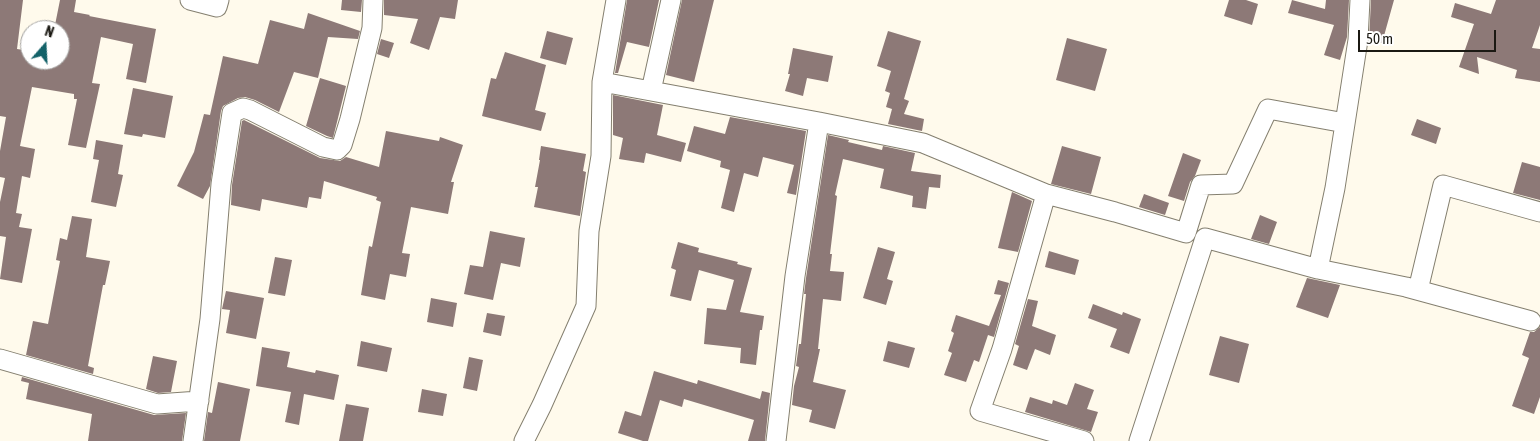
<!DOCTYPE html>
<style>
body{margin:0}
#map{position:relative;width:1540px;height:441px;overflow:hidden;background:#fffaec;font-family:"Asap Condensed",sans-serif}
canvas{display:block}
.north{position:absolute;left:20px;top:20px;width:50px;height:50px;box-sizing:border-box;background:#fff;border:1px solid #a4a3a1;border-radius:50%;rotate:19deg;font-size:14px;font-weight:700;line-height:20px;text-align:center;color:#1b1913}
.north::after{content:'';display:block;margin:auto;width:18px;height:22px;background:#136269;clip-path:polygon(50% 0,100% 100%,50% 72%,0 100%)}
.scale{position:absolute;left:1358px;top:30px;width:138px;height:22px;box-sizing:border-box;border:2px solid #1b1913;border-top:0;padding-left:6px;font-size:15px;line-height:18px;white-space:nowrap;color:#1b1913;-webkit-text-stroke:4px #fff;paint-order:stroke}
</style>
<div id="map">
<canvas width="1540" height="441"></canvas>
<div class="north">N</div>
<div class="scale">50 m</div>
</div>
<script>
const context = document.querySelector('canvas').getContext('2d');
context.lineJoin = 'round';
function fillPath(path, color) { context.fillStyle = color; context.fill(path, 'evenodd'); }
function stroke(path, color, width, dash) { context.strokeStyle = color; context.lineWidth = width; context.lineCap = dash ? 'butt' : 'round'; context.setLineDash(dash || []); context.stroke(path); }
fillPath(new Path2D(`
 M0,0H23L17,49L30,51V60H60V30H54L60,0H76L74,12L90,15L89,16L156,29L146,83L126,79L133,44L101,37L92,83L100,84L86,148L68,145L77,99H74V94L32,87L20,146L35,149L30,178L22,176L16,213L22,214L19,227L32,229L22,283L0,279L6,237L0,236V202L5,178L0,177V151L6,117L0,116Z
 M342,0H362L361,12L341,10Z
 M384,0H458L455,19L440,17L429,50L410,43L418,19L384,15Z
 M627,0H659L649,47L627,42L618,73H615Z
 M682,0H714L694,82L666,75Z
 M1229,0H1246L1258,4L1252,25L1224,16Z
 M1292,0L1325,9L1326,0H1349L1347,37L1340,60L1324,55L1334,25L1288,13Z
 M1371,0H1394L1382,43L1369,40Z
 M1496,0H1540V25L1532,48L1540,49V82L1515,78L1517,70L1477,57L1479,74L1459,67L1474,24L1451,17L1455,3L1491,14Z
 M308,13L360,31L358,39L328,37L318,78L294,72L279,112L255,100L245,97L238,98L223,106L221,111L210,186L203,199L177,186L194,152L204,114L210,115L223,56L258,64L270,20L304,29Z
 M547,31L573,38L566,65L540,58Z
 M888,31L921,41L904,99L909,101L904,114L924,119L922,131L888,124L892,109L886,107L890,93L885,91L891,71L877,66Z
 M1067,38L1107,49L1095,91L1056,80Z
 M381,39L394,43L389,58L377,54Z
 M793,48L833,56L828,82L807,78L803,96L785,91L790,74H788Z
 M505,52L546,65L535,110L546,113L541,131L482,116L491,78L496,79Z
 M320,78L346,86L333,138L327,136L306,126Z
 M133,88L173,96L165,138L143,134L142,137L124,134Z
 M613,95L663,105L657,135L686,143L681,162L646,153L644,163L619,159L623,138L613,135Z
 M730,117L806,131L796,195L787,193L794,165L763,157L758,177L744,173L734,212L721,208L730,170L720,167L721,161L687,151L694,126L725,134Z
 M1417,119L1441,128L1436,144L1411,135Z
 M244,120L320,158L340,161L346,157L379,167L386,131L439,141L440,137L463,145L451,182H454L448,214L411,207L402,253L410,254L406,277L390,274L385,300L361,295L369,246L372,247L381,202L376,200L377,197L324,181L321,199L309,197L307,208L262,199L260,211L231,205L232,185L242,121Z
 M828,135L849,140L848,142L882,150L883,146L915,153L911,171L941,175L940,188L929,187L926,209L912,207L913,196L880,188L884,169L843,159L835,195L837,196L830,254H832L830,271L844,272L841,301L823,299L818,349H820L813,382L846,390L835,429L809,422L812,410L792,405L794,386L799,367L796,366L799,344H801L806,294H804L806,278Z
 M96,140L123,145L118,174L123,175L116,207L91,202L99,160L93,159Z
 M541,146L586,154L583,171L586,172L580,216L534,207L538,187H535L540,160H539Z
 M1062,146L1101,157L1091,194L1051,184Z
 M1183,153L1201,160L1195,176L1190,182L1184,201L1168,196Z
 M1522,162L1540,167V200L1513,193Z
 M1012,192L1032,201L1018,252L998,248Z
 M1144,194L1169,203L1165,215L1139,207Z
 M1260,215L1277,222L1269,244L1251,239Z
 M72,216L92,219L86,257L110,261L105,285H103L88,366L94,368L93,374L26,355L33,321L48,324L60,261L56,260L60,238L67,240Z
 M490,231L525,238L520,267L501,263L493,300L464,294L470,265L483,267Z
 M678,242L699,248L698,252L738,262L737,264L752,268L740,312L764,316L762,330H760L756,365L740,363L741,348L704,344L707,308L726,310L734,280L699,270L691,301L670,296L676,270L671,268Z
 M878,247L895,252L887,279L893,281L886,305L863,298Z
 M1049,251L1079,260L1075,275L1045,267Z
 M275,257L292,260L285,296L268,293Z
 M1307,278L1340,285L1328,318L1296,307Z
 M998,280L1009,283L994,337L988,335L979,362L974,360L966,382L944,375L952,353L948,351L954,333L951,331L956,315L989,326L1001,295L994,294Z
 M226,291L264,298L256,339L226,333L230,310L222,309Z
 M431,298L457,303L453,327L427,322Z
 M1028,299L1038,301L1032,326L1056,335L1050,355L1035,349L1027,370L1013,365L1019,346L1015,344Z
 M1093,304L1122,315L1123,312L1141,319L1129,354L1110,347L1117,329L1088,318Z
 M487,313L505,316L501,336L483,332Z
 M1540,327V397L1534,414L1512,406L1529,358L1522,355L1530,332H1534Z
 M1220,336L1249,344L1239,383L1209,375Z
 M361,341L392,348L387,372L357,366Z
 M888,341L915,348L909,368L883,361Z
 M262,347L290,352L287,367L315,373L316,370L339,375L334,400L304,394L299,425L285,422L291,392L256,386Z
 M153,356L177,361L171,392L158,393L146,389Z
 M469,357L483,360L477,391L463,388Z
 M654,371L697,384L698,380L760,399L762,391L770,393L765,441H748L754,420L684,399L682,407L660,400L648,441H643L618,433L625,411L641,416Z
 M22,377L154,415L186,413L182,441H88L92,414L26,399L29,383L21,381Z
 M218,382L250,389L240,441H204L208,412L212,413Z
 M1075,383L1094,390L1087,409L1098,412L1091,432L1025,412L1030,397L1052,404L1053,400L1067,405Z
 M422,389L447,394L443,416L418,412Z
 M346,404L369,408L363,441H339Z`), '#8d7977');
const minor = new Path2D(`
 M190,0L217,7L219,0
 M671,0L651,91L819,122L795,276L776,441
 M602,82L651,91
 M819,122L923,143L1046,194
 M1318,269L1406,287L1531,321
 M1418,290L1443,185L1540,212
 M0,359L157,404L199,401
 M193,441L210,319L221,184L232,113L243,108L250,110L323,147L337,150L342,145L350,119L372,28L373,0
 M524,441L542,405L586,306L589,231L601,156L602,82L616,0
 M1084,441L980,411L1002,349L1046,194L1115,212L1186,233L1201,185L1233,184L1268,109L1345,123
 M1139,441L1205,238L1318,269L1335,188L1358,40L1360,0`);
stroke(minor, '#847f6f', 21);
stroke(minor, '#fff', 19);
</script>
